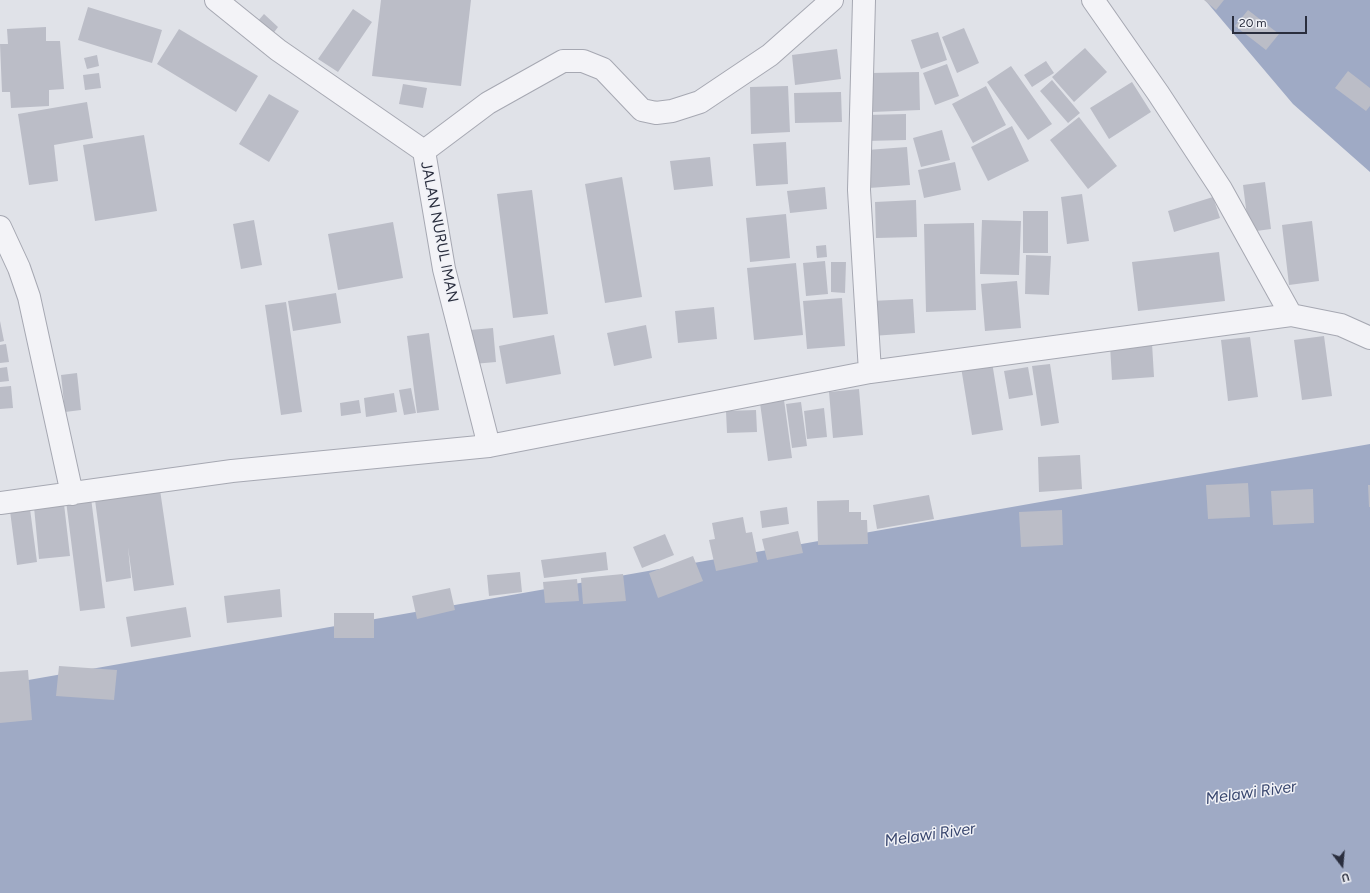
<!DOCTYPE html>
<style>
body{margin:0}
#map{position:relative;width:1370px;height:893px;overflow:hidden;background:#e0e2e8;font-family:Figtree,sans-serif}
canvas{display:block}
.north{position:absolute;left:1322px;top:845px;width:40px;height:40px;-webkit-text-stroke:3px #f0f1f6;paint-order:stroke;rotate:164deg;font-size:11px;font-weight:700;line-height:16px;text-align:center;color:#2a2e3e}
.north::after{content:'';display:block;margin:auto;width:14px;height:18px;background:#2a2e3e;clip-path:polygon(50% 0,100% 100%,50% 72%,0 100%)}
.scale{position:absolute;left:1232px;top:16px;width:75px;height:18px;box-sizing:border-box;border:2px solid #2a2e3e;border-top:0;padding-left:5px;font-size:12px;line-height:14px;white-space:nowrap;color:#2a2e3e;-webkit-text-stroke:3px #f0f1f6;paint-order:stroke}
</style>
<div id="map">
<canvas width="1370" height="893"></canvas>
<div class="north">U</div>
<div class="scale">20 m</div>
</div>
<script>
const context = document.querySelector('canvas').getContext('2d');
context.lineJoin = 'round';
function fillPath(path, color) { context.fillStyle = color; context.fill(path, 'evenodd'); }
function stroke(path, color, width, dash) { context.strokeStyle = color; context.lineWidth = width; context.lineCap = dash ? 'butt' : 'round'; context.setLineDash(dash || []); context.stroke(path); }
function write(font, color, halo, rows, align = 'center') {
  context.font = font + ' Figtree,sans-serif'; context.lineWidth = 3; context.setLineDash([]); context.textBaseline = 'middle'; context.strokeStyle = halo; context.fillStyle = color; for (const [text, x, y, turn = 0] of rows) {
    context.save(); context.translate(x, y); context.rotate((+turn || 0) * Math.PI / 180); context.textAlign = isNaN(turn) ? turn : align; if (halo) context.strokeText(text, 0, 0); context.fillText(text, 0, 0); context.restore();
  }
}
fillPath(new Path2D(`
 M1205,0H1370V172L1293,104Z
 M1370,444V893H0V685Z`), '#9faac5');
fillPath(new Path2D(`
 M381,0H471L461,86L372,76Z
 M1204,0H1224L1216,10Z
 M88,7L162,30L152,63L78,40Z
 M353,9L372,22L338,72L318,59Z
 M1248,10L1279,34L1266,50L1235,26Z
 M264,14L278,27L272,35L257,22Z
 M46,27V41H60L64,89L49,90V106L11,108L10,92H2L0,44H8L7,29Z
 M964,28L979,63L957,73L942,37Z
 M179,29L258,76L236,112L157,64Z
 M938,32L947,60L921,69L911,40Z
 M1085,48L1107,72L1074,102L1052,77Z
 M837,49L841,79L795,85L792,55Z
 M97,55L99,66L87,69L84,58Z
 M1046,61L1054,73L1032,87L1024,75Z
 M947,64L959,96L935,105L923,73Z
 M1011,66L1052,124L1028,140L987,82Z
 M1348,71L1370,88V106L1366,111L1335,88Z
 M919,72L920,110L872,112L871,73Z
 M99,73L101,88L85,90L83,75Z
 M1052,80L1080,113L1068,123L1040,91Z
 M1132,82L1151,112L1109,139L1090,108Z
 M403,84L427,88L423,108L399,104Z
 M788,86L790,132L751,134L750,87Z
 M986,86L1006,125L973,143L952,104Z
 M841,92L842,122L795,123L794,93Z
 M269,94L299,111L269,162L239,144Z
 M87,102L93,138L54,145L58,181L29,185L18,114Z
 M906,114V140L866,141V115Z
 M1079,117L1117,166L1088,189L1050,140Z
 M1012,126L1029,161L988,181L971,147Z
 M942,130L950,160L921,167L913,138Z
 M144,135L157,211L95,221L83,145Z
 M786,142L788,184L756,186L753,144Z
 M907,147L910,185L869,188L867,150Z
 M710,157L713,186L674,190L670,161Z
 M955,162L961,190L924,198L918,170Z
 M622,177L642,297L605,303L585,184Z
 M1265,182L1271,229L1249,232L1243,185Z
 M825,187L827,209L790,213L787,191Z
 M532,190L548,314L513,318L497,194Z
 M1082,194L1089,241L1067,244L1061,197Z
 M1213,197L1220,218L1174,232L1168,211Z
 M916,200L917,237L876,238L875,202Z
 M1023,211H1048V253H1023Z
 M786,214L790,258L750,262L746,218Z
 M254,220L262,265L241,269L233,224Z
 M982,220L1021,221L1019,275L980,274Z
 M1312,221L1319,281L1289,285L1282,225Z
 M393,222L403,278L338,290L328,234Z
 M974,223L976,310L926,312L924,224Z
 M826,245L827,257L817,258L816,246Z
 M1219,252L1225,301L1138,311L1132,262Z
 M1026,255L1051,256L1049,295L1025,294Z
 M825,261L828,294L806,296L803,263Z
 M831,262H846L845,293L831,292Z
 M796,263L803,335L754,340L747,268Z
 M1017,281L1021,328L985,331L981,284Z
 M336,293L341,323L293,331L288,301Z
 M842,298L845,346L807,349L803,301Z
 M913,299L915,333L872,336L871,301Z
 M286,302L302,412L281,415L265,305Z
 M714,307L717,339L678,343L675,311Z
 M0,321L4,341L0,342Z
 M646,325L652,358L614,366L607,333Z
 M493,328L496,362L473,364L470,330Z
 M429,333L439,410L417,413L407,336Z
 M554,335L561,374L506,384L499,346Z
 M1324,336L1332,396L1302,400L1294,340Z
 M1250,337L1258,397L1228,401L1221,340Z
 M1152,343L1154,377L1112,380L1110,345Z
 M6,344L9,362L0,363V345Z
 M992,362L1003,430L972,435L961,367Z
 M1050,364L1059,423L1041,426L1032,366Z
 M7,367L9,381L0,382V368Z
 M1028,367L1033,395L1009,399L1004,371Z
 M77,373L81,410L65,412L61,375Z
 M11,386L13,408L0,409V387Z
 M411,388L416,413L404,415L399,390Z
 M859,389L863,435L833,438L829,392Z
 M394,393L397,412L366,417L364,398Z
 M359,400L361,413L341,416L340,403Z
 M784,400L792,458L768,461L760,403Z
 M801,402L807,446L792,448L786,404Z
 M824,408L827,437L807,439L804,411Z
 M756,410L757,432L727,433L726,411Z
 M1080,455L1082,489L1039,492L1038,457Z
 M1248,483L1250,517L1208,519L1206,485Z
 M1368,485H1370V507H1369Z
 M1313,489L1314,523L1273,525L1271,491Z
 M160,490L174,585L134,591L128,547L131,578L106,582L95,500Z
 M929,495L934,519L877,529L873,505Z
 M91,498L105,608L80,611L66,501Z
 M849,500V512H861V520H867L868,544L818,545L817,501Z
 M64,504L70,556L39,559L34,507Z
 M787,507L789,524L762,528L760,511Z
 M30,509L37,562L17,565L10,511Z
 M1062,510L1063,545L1021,547L1019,512Z
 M743,517L746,533L752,532L758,562L716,571L709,540L715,539L712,523Z
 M798,531L803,553L767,560L762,539Z
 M665,534L674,555L642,568L633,547Z
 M606,552L608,570L544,578L541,560Z
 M693,556L703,581L658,598L649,573Z
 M520,572L522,592L489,596L487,575Z
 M623,574L626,601L583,604L581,578Z
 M577,579L579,601L545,603L543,582Z
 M450,588L455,610L417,619L412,596Z
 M280,589L282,617L227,623L224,596Z
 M186,607L191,637L131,647L126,617Z
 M334,613H374V638H334Z
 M59,666L117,670L114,700L56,696Z
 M28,670L32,720L0,723V672Z`), '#bbbdc7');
const minor = new Path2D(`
 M216,0L278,50L424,151L444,269L489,446
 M864,0L859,190L870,372
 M1093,0L1158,93L1221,189L1291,315
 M424,151L488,103L563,61H583L603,69L642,110L656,113L672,111L700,102L770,55L832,0
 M0,227L19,268L29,297L72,494
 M0,503L232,471L489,446L870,372L1291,315L1341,325L1370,338`);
stroke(minor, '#a6a8b2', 24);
stroke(minor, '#f3f3f7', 22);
write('15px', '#2a2e3e', '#f0f1f6', [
 ["JALAN NURUL IMAN",439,232,79]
]);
write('italic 16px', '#38466e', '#f0f1f6', [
 ["Melawi River",1251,793,-8],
 ["Melawi River",930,835,-8]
]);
</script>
